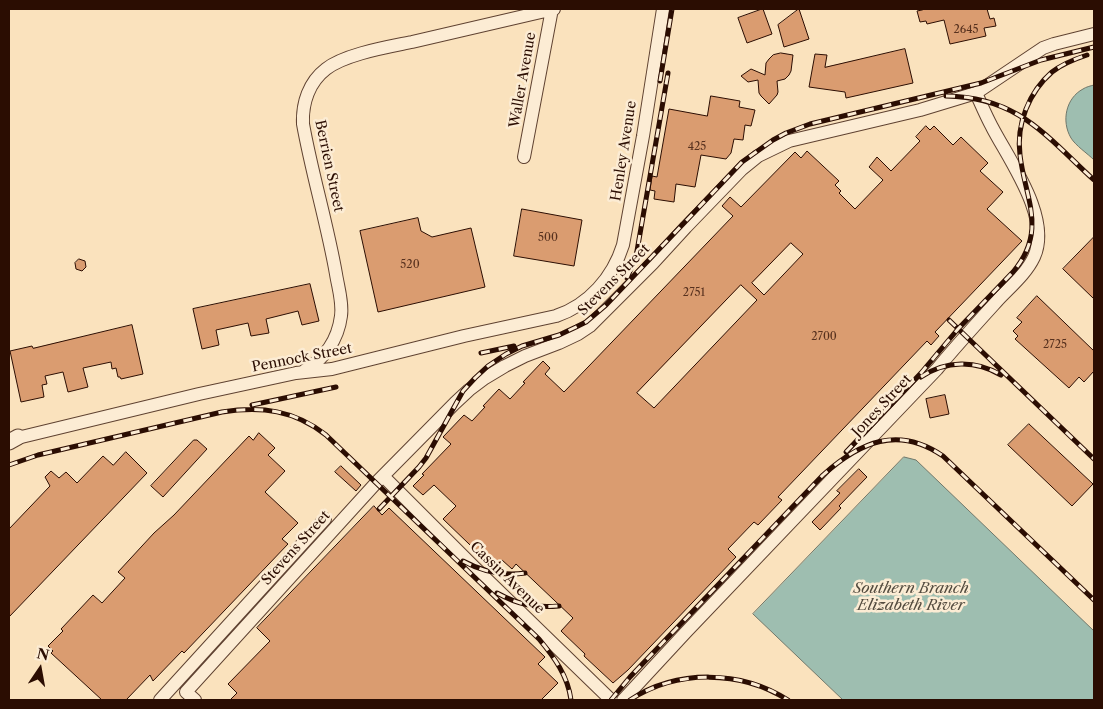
<!DOCTYPE html>
<style>
body{margin:0}
#map{position:relative;width:1103px;height:709px;overflow:hidden;background:#fae2bd;font-family:"Libre Caslon Text",serif}
canvas{display:block}
.frame{position:absolute;inset:0;border:10px solid #2b0d02;pointer-events:none}
.north{position:absolute;left:15px;top:644px;width:50px;height:50px;-webkit-text-stroke:4px #fcecd4;paint-order:stroke;rotate:12deg;font-size:14px;font-weight:700;line-height:20px;text-align:center;color:#2b0d02}
.north::after{content:'';display:block;margin:auto;width:18px;height:22px;background:#2b0d02;clip-path:polygon(50% 0,100% 100%,50% 72%,0 100%)}
</style>
<div id="map">
<canvas width="1103" height="709"></canvas>
<div class="frame"></div>
<div class="north">N</div>
</div>
<script>
const context = document.querySelector('canvas').getContext('2d');
context.lineJoin = 'round';
function fillPath(path, color) { context.fillStyle = color; context.fill(path, 'evenodd'); }
function stroke(path, color, width, dash) { context.strokeStyle = color; context.lineWidth = width; context.lineCap = dash ? 'butt' : 'round'; context.setLineDash(dash || []); context.stroke(path); }
function write(font, color, halo, rows, align = 'center') {
  context.font = font + ' "Libre Caslon Text",serif'; context.lineWidth = 5; context.setLineDash([]); context.textBaseline = 'middle'; context.strokeStyle = halo; context.fillStyle = color; for (const [text, x, y, turn = 0] of rows) {
    context.save(); context.translate(x, y); context.rotate((+turn || 0) * Math.PI / 180); context.textAlign = isNaN(turn) ? turn : align; if (halo) context.strokeText(text, 0, 0); context.fillText(text, 0, 0); context.restore();
  }
}
const water = new Path2D(`
 M1094,85V160C1087,153 1076,146 1071,138C1061,121 1066,98 1083,89C1086,87 1090,86 1094,85Z
 M904,457L916,460L1094,631V700H843L753,614Z`);
fillPath(water, '#9ebeb0');
stroke(water, '#70776a', 1);
const building = new Path2D(`
 M763,9L772,34L747,43L738,18Z
 M799,9L809,39L784,47L778,25Z
 M921,9H987L990,19L994,18L996,26L984,28L986,36L950,44L944,20L927,24L926,21L920,22L917,11L922,10Z
 M905,49L913,83L846,98L845,92L809,87L815,54L827,55L825,67Z
 M781,53L793,55L791,71L789,75L785,79L777,81L778,92L777,95L769,104L761,96L759,93L758,80L748,82L741,76L751,69L765,75L766,63L769,59L773,55Z
 M711,96L740,101L739,107L755,110L751,126L745,125L743,140L734,139L731,153L726,159L701,155L695,187L676,184L674,202L654,199L655,191L650,190L652,176L657,177L669,109L707,116Z
 M926,126L930,130L934,126L953,145L961,137L988,163L980,171L1003,192L987,209L1022,241L935,332L939,336L931,345L927,341L778,497L782,500L758,525L754,522L728,549L736,557L628,670L613,683L584,656L585,654L561,631L573,618L516,564L512,569L502,560L494,568L443,519L456,506L434,485L423,495L413,486L424,475L422,474L451,444L443,437L464,415L472,421L485,407L483,406L499,389L510,399L525,383L523,382L543,361L550,368L545,374L564,392L733,216L722,206L730,197L741,207L795,152L801,158L807,151L839,181L835,185L841,191L839,193L855,209L883,180L869,167L877,157L891,171L920,141L916,137ZM791,243L803,254L764,295L752,283ZM741,285L757,300L654,408L637,393Z
 M522,209L582,220L574,266L514,256Z
 M418,218L421,231L432,237L471,228L485,287L378,312L360,231Z
 M1094,237V299L1063,269Z
 M79,259L85,261L86,267L82,271L76,269L75,263Z
 M310,284L319,321L302,325L298,311L266,319L269,333L251,336L248,323L216,330L219,345L202,349L193,309Z
 M1037,296L1094,351V371L1084,382L1079,377L1069,388L1015,339L1018,336L1013,331L1022,322L1017,318Z
 M132,325L143,374L121,379L120,377H118L116,368L112,369L111,362L83,368L88,387L68,392L63,372L45,376L47,384L42,385L44,397L21,402L10,351L32,346L33,348Z
 M945,395L949,414L930,418L926,399Z
 M1029,424L1093,484L1072,506L1008,445Z
 M259,433L275,448L268,455L285,471L265,492L298,523L282,539L288,544L184,653L182,651L153,681L150,675L126,700H102L51,653L53,651L48,646L63,631L61,629L93,595L102,603L125,578L118,572L154,533L174,515L249,436L253,440Z
 M194,440H197L207,449L163,497L151,486Z
 M126,452L147,473L9,617V529L50,486L45,477L51,471L59,478L66,472L77,483L103,456L113,465Z
 M341,466L361,485L356,491L335,472Z
 M859,469L867,477L839,506L841,508L820,530L812,522L840,493L837,491Z
 M374,506L382,515L389,508L545,657L538,664L558,683L541,700H230L237,693L228,684L270,641L257,628Z`);
fillPath(building, '#da9c70');
stroke(building, '#2b0d02', 1);
const minor = new Path2D(`
 M524,157L552,9
 M304,371C324,359 338,340 341,316C343,302 338,287 336,274C327,223 312,174 303,124C302,103 309,82 326,69C345,54 388,47 412,42C460,31 507,20 554,9
 M9,440L199,394L296,373L332,369L464,336L556,316C589,305 613,277 623,245L643,136L663,9
 M383,476L474,567L611,700
 M160,700L325,519
 M195,700L186,692L376,483L455,403L469,390L485,378L505,366L525,356L559,343L578,334L590,326L653,263L686,227L742,169L758,156L789,141L920,110L976,93L1043,48L1054,44L1094,34
 M623,700L686,632L937,369C956,346 977,323 997,301C1010,287 1026,274 1034,257C1052,218 1009,160 992,127C986,116 981,104 976,93`);
const tertiary = new Path2D(`
 M9,442L18,437`);
stroke(minor, '#5f4231', 14);
stroke(tertiary, '#5f4231', 17);
stroke(minor, '#fcecd4', 12);
stroke(tertiary, '#fcecd4', 15);
const rail = new Path2D(`
 M660,81L672,9
 M946,96C1018,97 1045,135 1094,180
 M627,278L634,262L637,251L668,73
 M949,320L1094,459
 M481,353L514,346
 M921,377C946,360 976,360 1001,375
 M252,405L336,387
 M846,452L921,373L958,329L1013,272C1048,230 1025,199 1020,155C1016,124 1029,92 1052,72C1062,64 1075,59 1087,55
 M9,465L38,455L222,412C262,406 294,410 326,435L539,639C554,657 568,676 571,700
 M379,509L419,467L426,458L463,391L475,378L488,366L506,354L522,346L559,335L576,327L586,322L606,305L742,162L773,140L786,133L810,124L981,83L1041,60L1094,47
 M463,561C483,572 503,576 525,573
 M497,593C519,605 535,608 559,606
 M611,700L630,677L823,475C860,442 898,425 943,456L1094,600
 M630,700C677,669 741,670 788,700`);
stroke(rail, '#2b0d02', 5);
stroke(rail, '#fcecd4', 3, [9]);
write('11px', '#57311e', null, [
 ["2645",966,30],
 ["425",697,147],
 ["500",548,238],
 ["520",410,265],
 ["2751",694,293],
 ["2700",824,337],
 ["2725",1055,345]
]);
write('14px', '#2b0d02', '#fcecd4', [
 ["Waller Avenue",523,80,-80],
 ["Henley Avenue",624,151,-81],
 ["Berrien Street",329,166,78],
 ["Stevens Street",614,280,-45],
 ["Pennock Street",302,358,-11],
 ["Jones Street",882,406,-47],
 ["Stevens Street",296,548,-48],
 ["Cassin Avenue",507,578,44]
]);
write('italic 15px', '#534b3f', '#fcecd4', [
 ["Southern Branch",911,589],
 ["Elizabeth River",911,606]
]);
</script>
